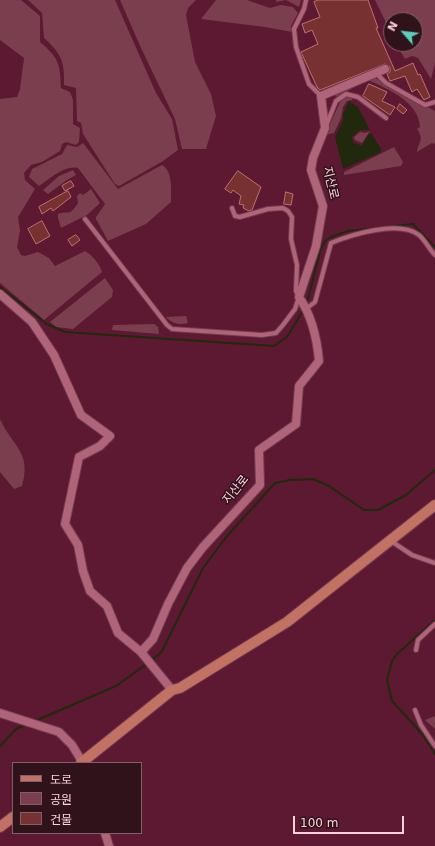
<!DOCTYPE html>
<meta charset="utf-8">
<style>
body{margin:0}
#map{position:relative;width:435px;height:846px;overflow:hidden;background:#5c1931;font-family:"DejaVu Sans","Noto Sans KR",sans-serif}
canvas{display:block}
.legend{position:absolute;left:12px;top:762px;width:130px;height:72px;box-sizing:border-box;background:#30121b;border:1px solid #825f68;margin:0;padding:5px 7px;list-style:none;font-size:12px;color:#fdd2dc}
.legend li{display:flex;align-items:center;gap:8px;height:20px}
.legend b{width:20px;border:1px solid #825f68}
.north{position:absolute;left:383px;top:12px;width:40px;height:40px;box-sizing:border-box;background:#30121b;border:1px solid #825f68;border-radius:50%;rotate:298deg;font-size:11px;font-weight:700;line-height:16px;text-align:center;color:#fdd2dc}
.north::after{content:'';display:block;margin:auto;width:14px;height:18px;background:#5acebd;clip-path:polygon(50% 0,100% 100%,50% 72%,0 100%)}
.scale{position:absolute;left:293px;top:816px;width:111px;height:18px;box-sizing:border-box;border:2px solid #fdd2dc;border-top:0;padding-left:5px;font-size:12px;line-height:14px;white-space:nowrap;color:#fdd2dc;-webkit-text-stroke:3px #30121b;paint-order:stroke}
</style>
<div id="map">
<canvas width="435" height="846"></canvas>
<ul class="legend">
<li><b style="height:5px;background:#c27262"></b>도로</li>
<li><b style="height:11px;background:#7a3e4f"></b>공원</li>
<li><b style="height:11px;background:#773130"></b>건물</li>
</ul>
<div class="north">N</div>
<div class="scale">100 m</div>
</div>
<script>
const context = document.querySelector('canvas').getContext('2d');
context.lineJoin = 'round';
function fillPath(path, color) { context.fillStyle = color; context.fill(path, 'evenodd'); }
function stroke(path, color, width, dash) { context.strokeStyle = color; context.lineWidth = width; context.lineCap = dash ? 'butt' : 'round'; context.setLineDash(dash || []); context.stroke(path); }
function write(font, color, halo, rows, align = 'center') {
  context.font = font + ' "DejaVu Sans","Noto Sans KR",sans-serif'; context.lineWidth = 3; context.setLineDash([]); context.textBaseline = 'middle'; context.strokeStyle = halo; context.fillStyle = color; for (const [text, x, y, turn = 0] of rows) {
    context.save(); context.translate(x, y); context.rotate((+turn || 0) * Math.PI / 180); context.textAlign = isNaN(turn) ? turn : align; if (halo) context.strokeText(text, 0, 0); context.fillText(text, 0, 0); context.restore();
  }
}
fillPath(new Path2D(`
 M0,0H21L40,16V42C59,58 60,64 61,88L70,92L73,100V124L80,128L79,142L76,145L66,142L62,144L60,151L42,162L31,165L24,173L25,180L35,189L18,217L20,231L17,247L21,255L25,256L38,252L49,258L55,266L85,251C92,255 100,264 102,272L44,320L0,283V99L17,97L20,89L24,58L0,40Z
 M28,0H115L156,93L172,119L178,150L163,161L119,186L115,184L83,134L81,123L77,121L76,88L64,85C65,62 61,53 44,38L42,13Z
 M120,0H196L188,8L186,15L195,62L211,94L216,116L206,149H182L175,119L141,48Z
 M216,0H247L270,8L281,5L293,7L298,13L291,26L292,32L265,27L201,19Z
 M276,0H301L299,7L286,0L276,2Z
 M375,0H435V63L431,79L418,58L412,56L405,59L396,44H415V20H391V33Z
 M374,77L435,111V144L432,143L417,152C418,142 425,141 417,129L420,127C419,102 388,89 368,80L336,97L335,95L338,93Z
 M347,95L352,97V100L347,101L343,107L341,118L334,133L325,135L341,100Z
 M370,131L362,143L355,140L354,137L360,132L365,133Z
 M83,143L118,189L162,165C173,171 171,191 171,202L146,224L108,241L96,219V217L105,204L78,168C64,165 50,179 39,186L29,177L32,169L62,154L67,145L77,147Z
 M394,147L403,162L401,166L344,175V172Z
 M73,170L76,175L67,180L48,194L43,190L59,176Z
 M91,189L100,203L87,215L61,228L58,218V214C70,210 69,217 78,203L77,196L80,193L83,195Z
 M105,278L113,290L112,297L73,329L56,327L50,322Z
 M186,316L188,323C178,325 173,324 166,317Z
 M154,324L158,327L159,334L112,330L113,325Z
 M0,419C12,446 32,452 22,486L14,489L0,472Z
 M435,716V729L425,720Z`), '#7a3e4f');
fillPath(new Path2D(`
 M349,101L358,107L370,130H360L352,137L353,142L362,146L368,135L371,133L381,149V152L343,169L335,137L343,120V114Z`), '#21290d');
stroke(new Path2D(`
 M0,287L47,324L65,332L274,346L287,337L302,312
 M308,299L320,251L325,241L331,237L348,231L413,224L435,247
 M435,620L397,654L392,661L387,680L392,701L423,735L435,754
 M151,660L161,653L203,568L227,536L275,483L290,480L313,479L329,486L364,510H378L406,495L435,470
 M35,721L116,686L148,663
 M0,746L16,729L27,724`), '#21290d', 2);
const building = new Path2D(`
 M319,0H368L378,28H376L395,71L413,63L418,75L420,74L430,97L424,100L417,89L412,92L405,76L390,81L387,74L390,72V67L385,64L320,90L317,87L301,52L318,44L312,30L305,33L302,24L320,17L314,2Z
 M369,84L387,92L382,101L395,107L390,115L363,96Z
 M400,104L407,110L403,114L397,109Z
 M238,171L261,187L252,210L249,211L243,208L244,205L239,204L241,196L233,190L231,193L225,189Z
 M71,181L74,186L65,191L62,186Z
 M68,191L71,197L53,211L51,208L42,214L39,207Z
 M286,192L293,194L291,205L284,204Z
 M42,221L50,236L36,244L28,229Z
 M76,235L80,240L72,246L68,240Z`);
fillPath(building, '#773130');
stroke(building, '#bf716e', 1);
const lane = new Path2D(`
 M306,0L304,9L294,29L296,47L309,84L321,96
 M376,73L386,83L425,105L435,102
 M326,126L336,101L346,94L358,97L386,118
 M85,219L167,325L172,329L262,335L276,333L283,325L295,309L299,297L296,291L297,265L291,239L292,217L288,211L283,208L268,209L240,217L235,216L232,208
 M307,308L315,302L331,243C353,234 399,220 419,235C425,240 429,249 435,255
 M391,541L412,555L435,563
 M416,650L418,640L435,624
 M415,710L421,725L435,746`);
const street = new Path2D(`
 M0,294L32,322L54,355L81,415L110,436L100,446L79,457L65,524L78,545L83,571L90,591L107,606L118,633L141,652
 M172,690L141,652L153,639L168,604L187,568L203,547L260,485L259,450L296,424L299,386L319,361C317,338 312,316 299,297L316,246L323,206L311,170L313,158L325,128L321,96L385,69
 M0,713L59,732L72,745L83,763
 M105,833L109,846`);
const secondary = new Path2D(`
 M81,763L172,690L180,688L287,622L435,505
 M0,827L13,817`);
stroke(lane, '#733b50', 6);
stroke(street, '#733b50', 10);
stroke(secondary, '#733b50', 12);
stroke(lane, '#af6479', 4);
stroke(street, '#af6479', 8);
stroke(secondary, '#c27262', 10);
write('12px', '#fdd2dc', '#30121b', [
 ["지산로",330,183,77],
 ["지산로",236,490,-51]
]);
</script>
